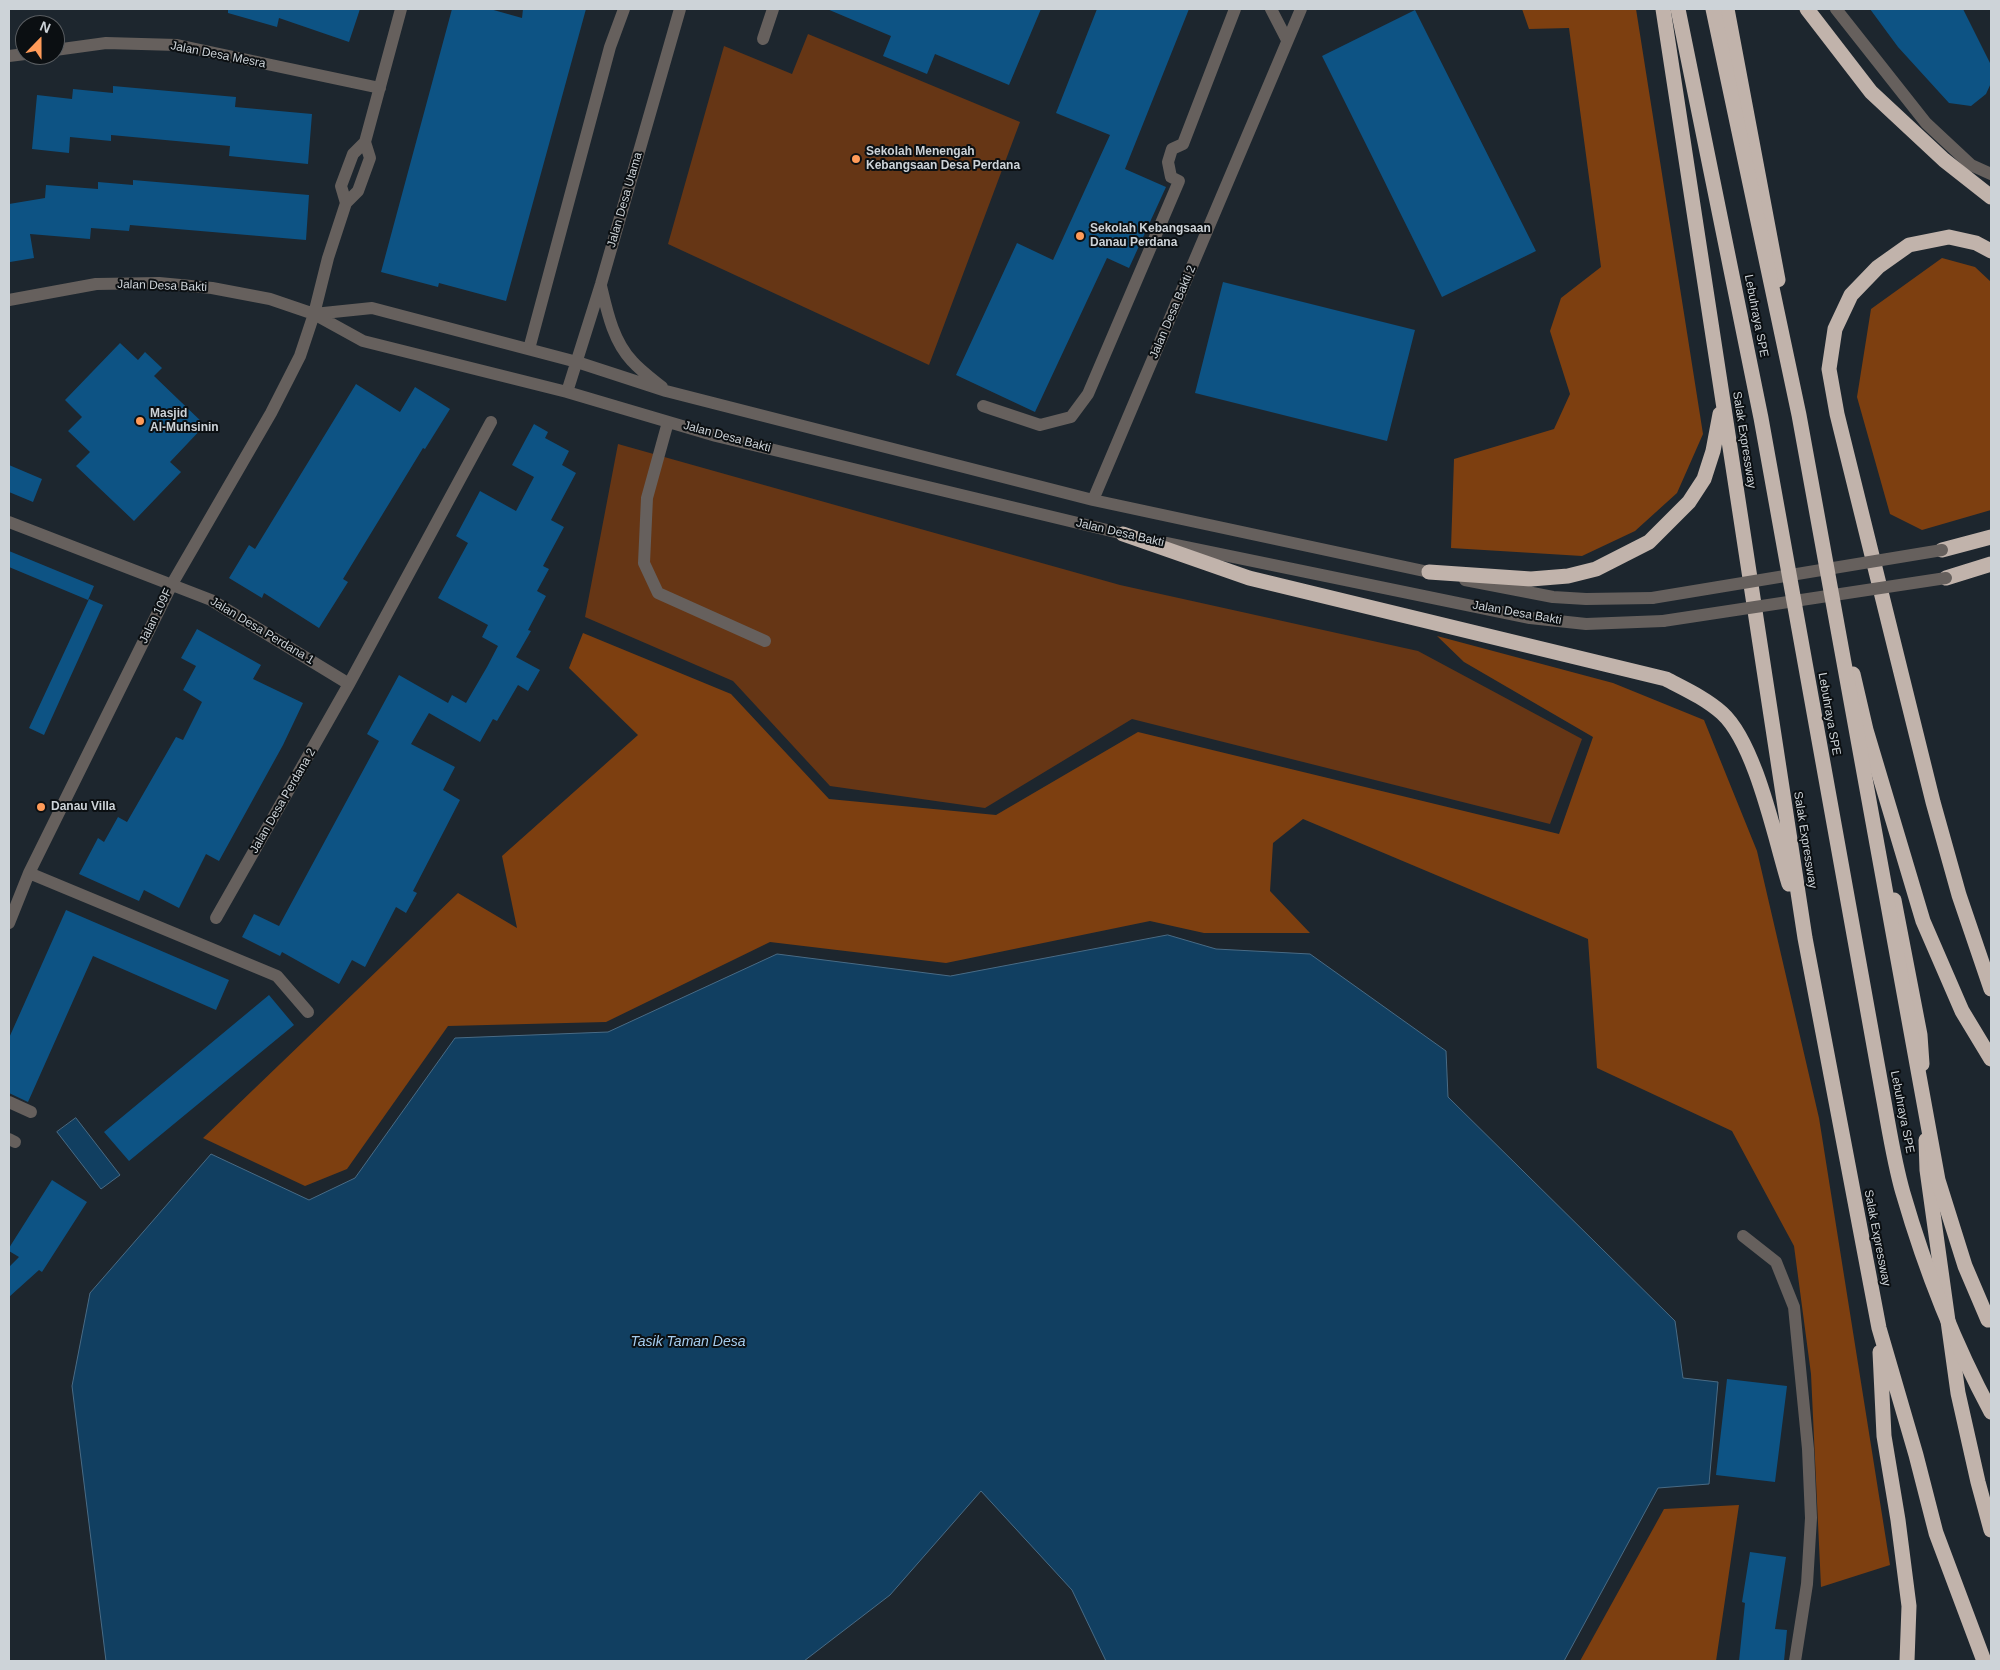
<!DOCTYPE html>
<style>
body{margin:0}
#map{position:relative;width:2000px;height:1670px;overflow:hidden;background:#1d262e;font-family:Helvetica,sans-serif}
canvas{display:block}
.frame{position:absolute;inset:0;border:10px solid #cdd3d8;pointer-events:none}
.north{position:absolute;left:15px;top:15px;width:50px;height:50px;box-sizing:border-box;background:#0b0f12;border:1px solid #595d61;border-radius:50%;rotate:22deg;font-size:14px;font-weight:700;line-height:20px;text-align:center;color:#cdd3d8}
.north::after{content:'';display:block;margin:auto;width:18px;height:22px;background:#ff9b59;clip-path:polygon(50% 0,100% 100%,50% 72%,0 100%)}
</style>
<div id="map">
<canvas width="2000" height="1670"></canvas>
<div class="frame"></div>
<div class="north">N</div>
</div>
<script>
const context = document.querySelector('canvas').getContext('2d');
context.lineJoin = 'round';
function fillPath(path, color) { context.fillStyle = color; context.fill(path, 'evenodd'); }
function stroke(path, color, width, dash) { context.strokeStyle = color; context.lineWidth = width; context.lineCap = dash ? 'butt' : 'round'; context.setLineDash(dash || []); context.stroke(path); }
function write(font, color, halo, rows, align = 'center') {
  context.font = font + ' Helvetica,sans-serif'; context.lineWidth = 4; context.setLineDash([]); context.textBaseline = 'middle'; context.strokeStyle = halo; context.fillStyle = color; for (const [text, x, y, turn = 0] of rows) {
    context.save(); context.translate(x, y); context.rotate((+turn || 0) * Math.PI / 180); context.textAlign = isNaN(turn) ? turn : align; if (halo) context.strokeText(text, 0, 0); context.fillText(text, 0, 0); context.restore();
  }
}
fillPath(new Path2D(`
 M808,34L1020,122L929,365L668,244L724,46L792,74Z
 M618,444L1120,585L1418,651L1582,739L1550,824L1132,719L985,808L830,786L733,681L585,617Z`), '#663615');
fillPath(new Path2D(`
 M1522,9H1636L1703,434L1677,493L1635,531L1582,556L1451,548L1454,459L1554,429L1570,394L1550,331L1561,298L1601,267L1569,28L1529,29Z
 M1942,258L1975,267L1991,282V510L1922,530L1890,514L1857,397L1871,309Z
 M583,633L731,694L829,799L996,815L1138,732L1559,834L1593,737L1464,662L1437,636L1613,683L1704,720L1757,851L1819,1118L1890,1565L1821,1587L1811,1374L1794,1246L1732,1131L1597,1068L1588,939L1303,819L1273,843L1270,891L1310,933H1204L1150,921L946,963L770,942L606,1022L448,1026L347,1169L305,1186L203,1138L458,893L517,928L502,856L638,735L569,668Z
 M1739,1505L1716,1661H1580L1664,1509Z`), '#7d3f10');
const water = new Path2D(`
 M1168,935L1216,949L1310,954L1446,1051L1448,1097L1675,1321L1683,1378L1718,1382L1709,1484L1658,1488L1564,1661H1106L1072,1590L981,1491L890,1595L804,1661H106L72,1386L90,1293L211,1154L309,1200L355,1178L455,1038L608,1032L777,954L950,976Z
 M76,1118L120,1175L101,1189L57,1132Z`);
fillPath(water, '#113f61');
stroke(water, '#496b85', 1);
fillPath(new Path2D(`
 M228,9H360L349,42L279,18L277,27L228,13Z
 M452,9H490L522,18L523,9H586L506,301L439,283L438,287L381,272Z
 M827,9H1041L1009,85L935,54L927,74L883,56L891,36Z
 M1097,9H1189L1125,169L1166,187L1129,268L1107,258L1035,412L956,375L1017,243L1053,260L1110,135L1056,113Z
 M1870,9H1963L1991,65V83L1986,94L1971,106L1949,103L1898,47Z
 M1415,10L1536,251L1442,297L1322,56Z
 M113,86L236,97L235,107L312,114L308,164L229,156L230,146L111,135V141L70,137L69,153L32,149L37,95L72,99L73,89L113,93Z
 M133,180L309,195L306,240L130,225L129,231L91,228L90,239L30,234L34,258L10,262L9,204L45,198L46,185L98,189V182L133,185Z
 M1223,282L1415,330L1387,441L1195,393Z
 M120,343L138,360L145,352L162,368L154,376L205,425L170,462L181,472L134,521L76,466L90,452L68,431L82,417L65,400Z
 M356,384L400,412L415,387L450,409L425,449L423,448L343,579L348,582L319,628L264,593L262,598L229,578L249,545L255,549Z
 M534,424L548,432L545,438L569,451L562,465L576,473L551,520L564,527L543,566L549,569L537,591L546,596L528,630L531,631L516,657L540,670L528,691L518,685L497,721L493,719L480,742L429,713L411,744L455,767L443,790L460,800L413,891L417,893L406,913L396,907L365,967L352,960L339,984L282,952L280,956L242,937L254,914L279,926L379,741L367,734L399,675L448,703L452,695L466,703L487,667L498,646L482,637L488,625L438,598L468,543L456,536L480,491L516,511L534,477L512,465Z
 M9,465L42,479L33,502L9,492Z
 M9,551L94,586L88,600L9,567Z
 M89,599L103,605L44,735L29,728Z
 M197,629L261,665L253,679L303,703L283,745L219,861L206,854L179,908L144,890L139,901L79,874L98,838L104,842L118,817L127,822L176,737L183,740L202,702L183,690L196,666L181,658Z
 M66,910L229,980L216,1010L93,956L28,1102L9,1093V1038Z
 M269,995L294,1025L129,1161L104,1132Z
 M52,1180L87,1202L42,1272L39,1270L9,1297V1267L19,1257L9,1251V1248Z
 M1727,1379L1787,1386L1775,1482L1716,1475Z
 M1750,1552L1786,1557L1775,1629L1787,1630L1784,1661H1739L1745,1603L1742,1602Z`), '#0d5384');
stroke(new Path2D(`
 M1271,9L1287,40
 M1836,9L1926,123L1971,165L1991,174
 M763,39L773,9
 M55,50L106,43L177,45L380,88
 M9,56L25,54
 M346,203L341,186L353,154L365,142
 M601,286C607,311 613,341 632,361C641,371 652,379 662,387
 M9,300L96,284L159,283L212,288L270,299L314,314L363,341L567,392L716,436L1132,536
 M314,314L372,308L577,362L666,391L1093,500L1438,574
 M529,349L610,47L624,9
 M567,392L601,284L680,9
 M983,406L1040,425L1071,417L1088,394L1179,181L1171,177L1168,162L1172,149L1183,144L1235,9
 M668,422L647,498L644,563L658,593L765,641
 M1093,500L1301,9
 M9,522L211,600L349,684
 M1166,543L1530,618L1586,624L1663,621
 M1465,580L1553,597L1586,599L1652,598
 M29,873L277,976L308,1012
 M216,918L349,684L491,422
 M9,923L29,873L172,584L271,413L300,356L314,314L328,258L346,203L358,191L370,158L365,142L401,9
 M9,1102L31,1112
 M9,1139L15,1142
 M1743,1236L1776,1262L1794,1307L1808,1449L1811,1518L1807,1584L1795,1661`), '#66605d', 12);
stroke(new Path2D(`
 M1663,9L1805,938L1879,1328L1916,1455L1936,1533L1984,1661
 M1727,9L1778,280
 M1807,9L1871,92L1944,160L1991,197
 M1991,251L1976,243L1949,237L1909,245L1878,267L1851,295L1835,329L1829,369L1837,414L1933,802L1959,895L1991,989
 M1123,534L1249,578L1666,679C1685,689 1705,698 1722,713C1756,744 1775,839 1789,884
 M1942,550L1991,537
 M1429,572L1531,579L1568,576L1596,569L1649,542L1689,502L1704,479L1713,451L1720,414
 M1946,578L1991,564
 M1853,674L1866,730L1923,921L1962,1011L1991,1059
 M1894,900L1920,1035L1922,1064
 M1926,1140L1927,1170L1958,1393L1978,1482L1991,1530
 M1880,1352L1884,1436L1898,1520L1909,1606L1907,1661`), '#c1b3ab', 15);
stroke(new Path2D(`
 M1652,598L1942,550
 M1663,621L1946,578`), '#66605d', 12);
stroke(new Path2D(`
 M1678,9L1761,418L1883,1096C1889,1128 1894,1162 1903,1193C1925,1269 1954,1343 1991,1412
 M1713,9L1799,415L1938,1180L1965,1266L1988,1320`), '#c1b3ab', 15);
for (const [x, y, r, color] of [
 [856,159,5,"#ff9b59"],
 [1080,236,5,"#ff9b59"],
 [140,421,5,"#ff9b59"],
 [41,807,5,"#ff9b59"]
]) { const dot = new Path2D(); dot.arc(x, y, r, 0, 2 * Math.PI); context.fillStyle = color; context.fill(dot); stroke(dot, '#0b0f12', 2); }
write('12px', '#cdd3d8', '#0b0f12', [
 ["Jalan Desa Mesra",218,55,11],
 ["Jalan Desa Utama",625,200,-74],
 ["Jalan Desa Bakti",162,286,2],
 ["Jalan Desa Bakti 2",1173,312,-67],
 ["Lebuhraya SPE",1756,316,79],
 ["Jalan Desa Bakti",727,437,15],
 ["Salak Expressway",1744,440,81],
 ["Jalan Desa Bakti",1120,533,13],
 ["Jalan Desa Bakti",1517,613,10],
 ["Jalan 109F",156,616,-64],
 ["Jalan Desa Perdana 1",262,631,31],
 ["Lebuhraya SPE",1829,714,80],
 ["Jalan Desa Perdana 2",283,801,-60],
 ["Salak Expressway",1805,840,81],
 ["Lebuhraya SPE",1902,1112,79],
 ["Salak Expressway",1877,1238,79]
]);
write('bold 12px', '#cdd3d8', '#0b0f12', [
 ["Sekolah Menengah",866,152],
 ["Kebangsaan Desa Perdana",866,166],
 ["Sekolah Kebangsaan",1090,229],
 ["Danau Perdana",1090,243],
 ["Masjid",150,414],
 ["Al-Muhsinin",150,428],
 ["Danau Villa",51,807]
], 'left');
write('italic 14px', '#a5ccee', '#0b0f12', [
 ["Tasik Taman Desa",688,1342]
]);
</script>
